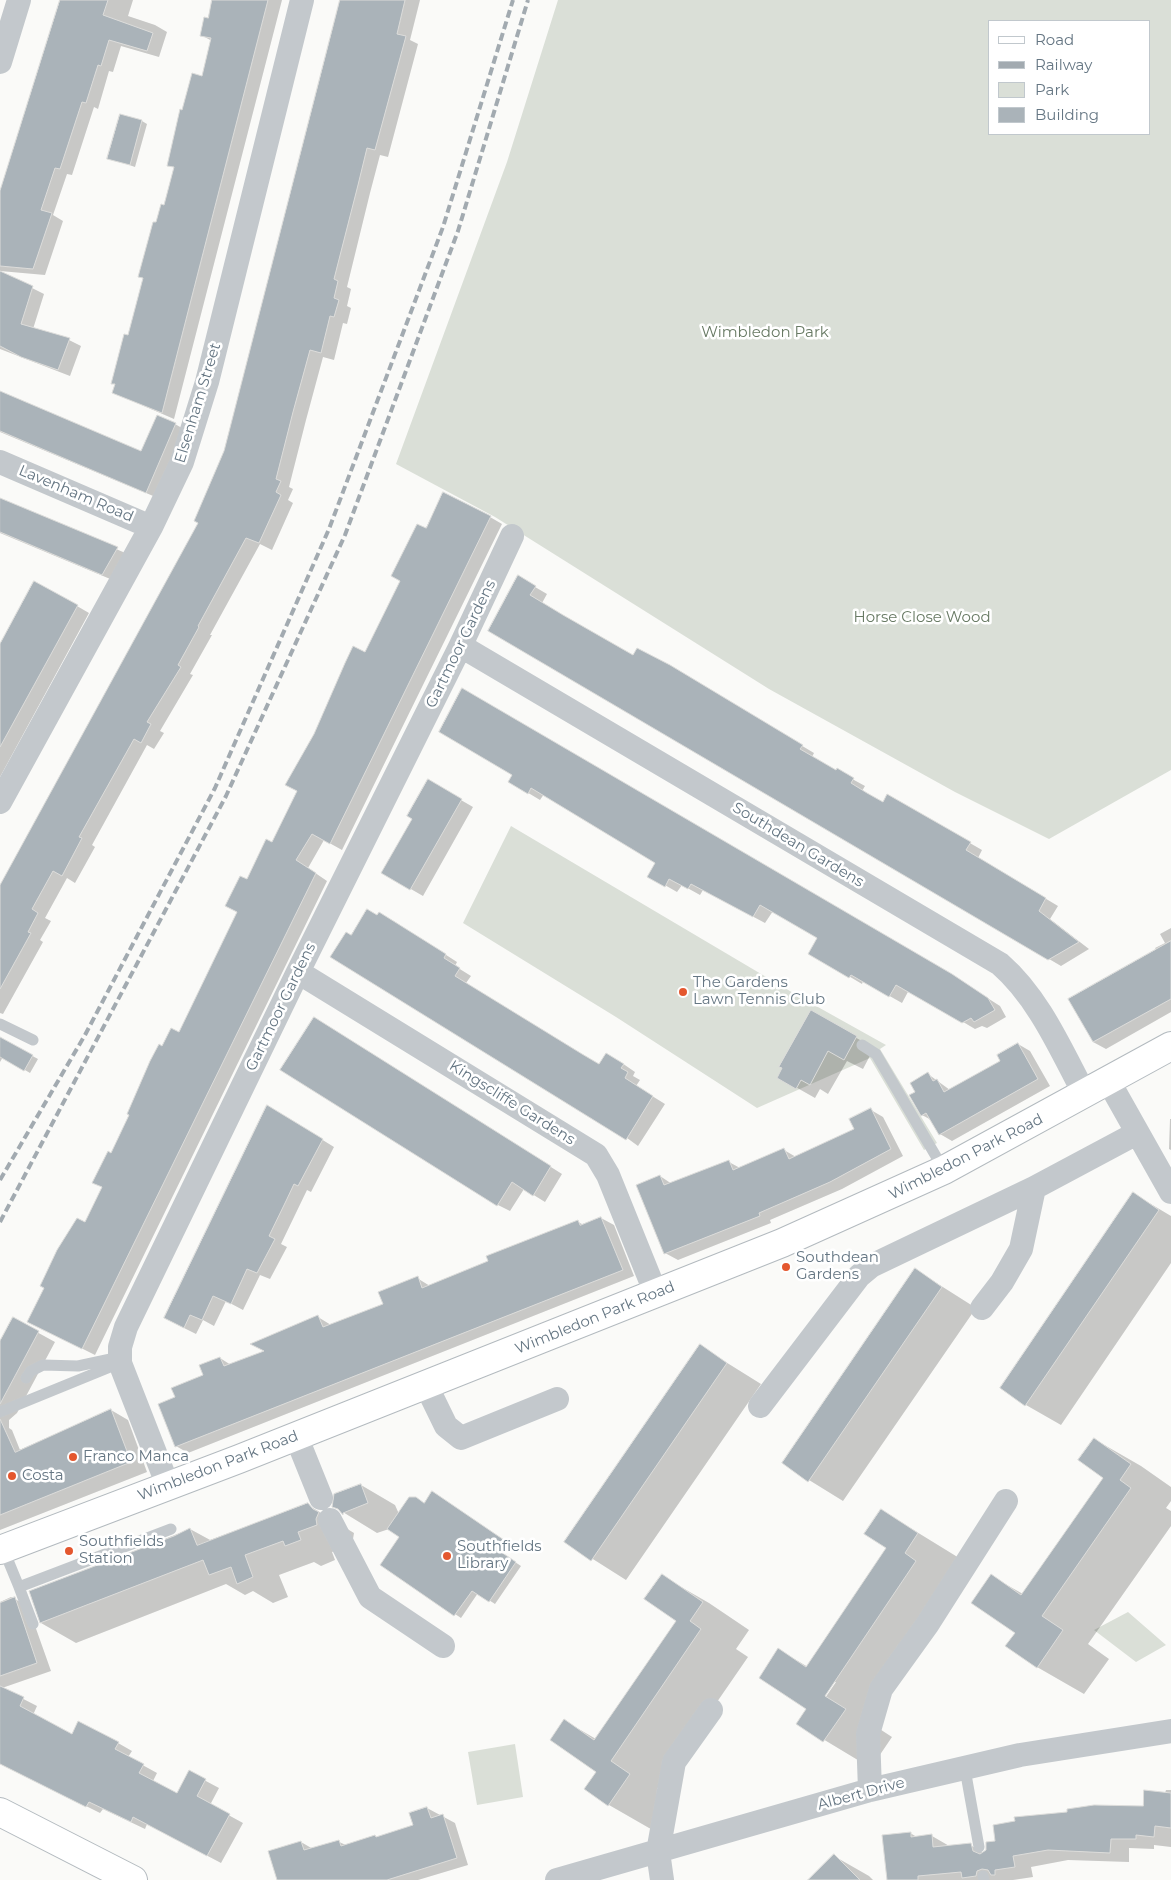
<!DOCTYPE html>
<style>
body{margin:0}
#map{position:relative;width:1171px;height:1880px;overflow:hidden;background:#fafaf8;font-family:Montserrat,sans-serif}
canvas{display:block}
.legend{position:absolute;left:988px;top:20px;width:162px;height:115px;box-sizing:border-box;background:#fff;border:1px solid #c1c8cd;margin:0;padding:6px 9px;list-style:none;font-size:15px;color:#657683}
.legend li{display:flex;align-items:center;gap:10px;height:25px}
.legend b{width:25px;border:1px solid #c1c8cd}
</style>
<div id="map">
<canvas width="1171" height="1880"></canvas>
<ul class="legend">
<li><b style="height:6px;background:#fff"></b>Road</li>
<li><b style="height:6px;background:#a2aab0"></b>Railway</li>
<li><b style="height:14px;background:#dadfd7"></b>Park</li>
<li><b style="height:14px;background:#aab3b9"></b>Building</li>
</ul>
</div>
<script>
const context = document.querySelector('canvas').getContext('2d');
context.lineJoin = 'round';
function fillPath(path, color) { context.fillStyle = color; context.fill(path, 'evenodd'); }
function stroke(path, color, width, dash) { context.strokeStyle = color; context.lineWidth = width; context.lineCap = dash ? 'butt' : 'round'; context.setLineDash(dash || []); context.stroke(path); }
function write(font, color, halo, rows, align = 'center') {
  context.font = font + ' Montserrat,sans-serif'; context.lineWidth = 5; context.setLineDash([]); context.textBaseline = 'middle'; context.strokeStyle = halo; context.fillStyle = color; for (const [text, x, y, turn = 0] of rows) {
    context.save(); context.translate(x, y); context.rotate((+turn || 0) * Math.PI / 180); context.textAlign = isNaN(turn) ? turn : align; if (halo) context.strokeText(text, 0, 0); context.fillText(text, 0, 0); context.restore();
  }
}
fillPath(new Path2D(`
 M558,0H1171V770L1049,839L955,792L769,689L495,517L396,464L507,162ZM990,21H1150V134H990Z
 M511,826L800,997L886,1045L880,1049L937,1143L924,1150L870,1058L757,1108L616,1017L463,923Z
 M1128,1612L1166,1645L1136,1662L1094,1630Z
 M515,1744L523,1797L477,1805L468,1752Z`), '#dadfd7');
fillPath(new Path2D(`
 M61,0H133L128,16L155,25L167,32L159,57L121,46L113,72L109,71L98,109L94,107L72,175L67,174L53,215L63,221L45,275L0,271V195Z
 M219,0H282L174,419L114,393L116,385L113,383L129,336L144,279L140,276L165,207L175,168L169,165L183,111L203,77L212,41L201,35Z
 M340,0H420L410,40L418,44L388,157L380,155L370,193L347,287L351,289L347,306L351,308L347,324L343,323L334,360L323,357L306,420L289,487L293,489L288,500L293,503L272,550L260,544L210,635H212L190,674L193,675L160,731L164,733L154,749L147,745L92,845L95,847L75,883L67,878L45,918L51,921L40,940L43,942L3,1014L0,1013V887L200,523L226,451L250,362Z
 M142,121L147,124L135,167L109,158Z
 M0,272L44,294L33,329L69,340L81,346L70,376L0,349Z
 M0,393L142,452L175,424L187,431L158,498L0,432Z
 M0,499L130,555L115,581L0,533Z
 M490,517L502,524L342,850L324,840L308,868L327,881L95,1355L41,1328L104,1188L111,1154L163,1047L180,1033L238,912L247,881L272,844L366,654Z
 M518,577L547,594L542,603L633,657L669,666L814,753L812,757L865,786L862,791L884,803L888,796L982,850L978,858L1058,906L1050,919L1089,949L1061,966L489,630Z
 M77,606L89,613L0,777V658Z
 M514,775L964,983L1000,1006L1006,1017L987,1028L982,1026L975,1029L909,990L902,1003L863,981L862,984L810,953L819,938L773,911L765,923L703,890L700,895L682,885L677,892L649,876L657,863L544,794L540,800L510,782Z
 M428,781L473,807L423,896L383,873L414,818Z
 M378,917L392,920L457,962L455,966L471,976L466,983L600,1065L619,1061L635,1072L633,1076L640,1080L636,1086L665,1104L638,1146L351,936Z
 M1171,928V1012L1106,1049L1093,1042L1157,951L1155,948L1165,943L1160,934Z
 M811,1012L874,1048L863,1069L847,1061L828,1094L820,1089L815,1098L778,1077Z
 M326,1025L562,1174L545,1202L524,1189L510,1211L498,1205Z
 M5,1041L38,1059L30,1073L3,1057L0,1062V1049Z
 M1018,1044L1030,1051L1050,1086L952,1141L940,1134L933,1121L922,1115L917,1092L928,1074L950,1090L1002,1061Z
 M871,1110L883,1117L903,1156L842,1189L770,1220L771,1223L678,1260L665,1253L660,1176L672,1184L729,1162L740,1168L784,1150L796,1157L856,1129Z
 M279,1113L334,1147L311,1192L307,1190L281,1244L287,1247L270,1279L260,1275L243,1310L226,1301L214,1326L203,1320L196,1334L178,1325Z
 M1170,1119H1171V1150L1169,1149Z
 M1134,1194L1171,1216V1263L1061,1425L1026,1405Z
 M601,1218L614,1225L634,1276L188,1453L176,1446L205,1375L220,1358L231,1365L265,1351L318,1317L331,1325L385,1304L417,1278L430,1286L490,1262L578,1222L584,1225Z
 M916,1270L976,1308L843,1501L809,1480Z
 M13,1319L55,1342L17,1413L9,1420V1428L12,1430L20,1450L111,1410L128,1420L147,1472L0,1530V1344Z
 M700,1346L761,1384L626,1580L566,1542Z
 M1094,1439L1141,1466L1171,1487V1501L1166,1508L1171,1511V1526L1088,1644L1109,1659L1084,1694L1037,1667L1016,1633L991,1576L1023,1594L1105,1478Z
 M361,1485L395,1505L399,1514L425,1504L438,1496L509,1545L503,1554L521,1566L495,1604L478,1593L461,1618L382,1565L401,1537L389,1529L377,1533L333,1506Z
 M308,1505L354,1533L352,1545L332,1552L335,1560L321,1566L314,1562L279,1575L288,1597L273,1603L253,1591L245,1595L226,1584L76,1643L41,1623L30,1592L190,1529L212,1541Z
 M881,1510L964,1561L872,1724L892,1737L871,1768L798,1724L808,1709L779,1650L808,1667L887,1547ZM833,1682H836L823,1701L821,1700Z
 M662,1576L709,1603L749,1630L736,1649L748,1657L657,1789L656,1832L609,1805L598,1771L565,1721L596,1739L677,1620Z
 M11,1597L28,1606L51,1671L2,1688L37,1706L33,1715L72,1736L118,1743L132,1751L128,1757L157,1773L153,1781L177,1795L189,1772L219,1788L210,1805L243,1823L221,1863L147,1824L145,1829L103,1809L100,1813L0,1763V1602Z
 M1166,1790H1171V1847L1154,1845V1849L1129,1848V1862L1068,1860L1031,1867L1033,1877L1013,1880H888L910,1833L917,1837L932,1836L951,1847L970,1845L984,1853L1144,1807L1165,1793Z
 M427,1808L455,1823L468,1865L418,1880H278L301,1842L313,1849L339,1842L346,1845L377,1838L415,1825Z
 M834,1856L869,1876L873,1880H810Z`), '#0003');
const building = new Path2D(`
 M60,0H108L103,15L153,33L147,51L109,40L101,66L98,65L86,103L82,102L60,169L55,168L41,210L52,213L33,269L0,266V191Z
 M212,0H268L162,413L112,393L115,384H111L124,334L128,335L143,278L138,277L153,222H156L161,204L164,205L174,167L167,166L180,109L182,110L192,73L202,76L211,38L200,36L204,17L208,18Z
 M340,0H405L397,34L406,36L375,150L367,148L358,185L334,279L338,281L334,298L339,300L334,317L330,316L321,353L310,350L293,412L276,479L281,481L276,492L281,495L259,543L246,538L198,626L199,627L178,665L181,667L147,722L151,724L141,743L134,739L79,837L82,838L62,876L53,871L32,909L38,913L28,932L31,933L0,989V885L198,523L194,521L224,451Z
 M120,114L142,120L130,165L107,159Z
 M0,271L33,286L21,324L70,338L58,370L21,357L0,346Z
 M0,391L141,451L157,415L176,423L146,493L0,431Z
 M443,492L491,516L330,844L312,834L296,860L316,873L82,1349L27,1322L44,1288L40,1286L57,1250L77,1218L85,1222L102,1187L92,1183L108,1151L111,1153L129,1115L127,1114L150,1061L159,1044L162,1046L171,1028L179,1032L237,912L225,906L240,876L247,879L266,839L272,842L297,791L285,785L314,734L345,663L353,646L365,652L400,581L391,576L417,524L426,528Z
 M0,498L118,547L102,575L0,532Z
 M518,575L536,586L530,595L563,615L633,655L637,648L670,665L803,745L800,749L836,770L837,768L854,778L851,783L867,793L883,802L887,794L971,842L966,850L1046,898L1039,911L1079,942L1048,960L488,631Z
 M34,581L78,605L0,747V644Z
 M462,688L952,974L988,998L995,1010L974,1022L971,1018L962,1023L896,985L889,997L851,975L849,978L808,954L817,938L760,905L753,917L691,884L688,889L669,879L665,887L647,877L655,863L531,788L528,794L508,782L512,775L439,732Z
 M428,779L462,799L410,890L381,873L412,819L407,816Z
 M367,909L377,915L379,912L446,954L444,958L460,968L455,976L582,1054L599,1064L606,1053L624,1064L621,1068L628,1072L625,1078L653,1096L626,1140L330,957L346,932L351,935Z
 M1171,941V999L1093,1042L1068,999Z
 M811,1010L857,1036L844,1060L828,1051L810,1085L801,1080L796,1089L777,1078L782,1068L779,1067Z
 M314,1017L551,1166L533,1196L512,1182L497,1206L280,1070Z
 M0,1037L33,1055L24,1071L0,1057Z
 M1018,1043L1038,1079L939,1135L926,1113L921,1116L909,1095L915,1092L910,1083L928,1072L933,1081L937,1079L944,1092L1000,1061L997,1055Z
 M267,1105L323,1139L298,1186L294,1184L286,1201L269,1236L275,1239L257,1273L247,1269L231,1304L213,1296L202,1320L190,1315L184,1328L164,1318Z
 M871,1108L891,1149L830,1182L759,1213L760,1216L664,1254L636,1185L660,1175L664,1185L729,1160L733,1170L784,1148L789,1159L854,1129L849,1119Z
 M1133,1192L1159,1210L1025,1406L1000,1388Z
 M601,1217L623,1270L175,1447L158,1404L175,1397L171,1388L203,1375L199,1365L220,1357L224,1366L264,1351L250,1344L318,1315L323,1327L383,1304L378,1292L418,1276L422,1288L488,1261L486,1256L578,1220L580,1225Z
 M915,1268L942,1287L808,1482L782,1463Z
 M13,1317L39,1331L0,1404V1341Z
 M700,1344L727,1363L591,1561L564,1542Z
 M111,1409L131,1462L0,1515V1419L15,1452Z
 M1094,1438L1131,1464L1120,1480L1131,1488L1042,1616L1063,1630L1037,1668L1005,1646L1015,1633L971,1603L991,1574L1021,1595L1103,1478L1078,1460Z
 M361,1484L368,1503L343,1513V1515L338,1509L332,1507L334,1494Z
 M432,1491L504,1540L498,1550L516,1562L489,1602L472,1591L454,1616L380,1565L399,1537L387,1529L409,1497H416L424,1503Z
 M308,1503L313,1509L319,1512L316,1519L317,1525L298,1532L301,1540L285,1546L283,1541L245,1555L253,1577L237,1584L231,1567L209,1575L203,1560L40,1623L29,1591L174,1536L190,1528L197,1545Z
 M881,1509L918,1533L905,1553L916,1561L825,1696L846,1709L823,1742L796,1724L806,1709L759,1678L778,1648L806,1667L886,1548L864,1534Z
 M662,1574L703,1602L690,1621L701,1629L611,1761L630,1774L608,1806L584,1789L596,1772L550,1740L564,1719L594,1740L676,1621L644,1599Z
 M15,1597L37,1663L0,1676V1603Z
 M0,1686L24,1697L20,1706L72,1734L78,1721L119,1742L115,1749L144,1764L139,1773L177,1793L189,1770L206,1779L197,1796L230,1814L207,1856L133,1817L131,1822L89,1802L86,1807L0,1764Z
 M1144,1790L1171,1793V1828L1155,1826L1154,1837L1136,1835V1839H1111L1110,1853L1048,1850L1013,1856L1015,1867L995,1870V1875H991L988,1870L982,1869L977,1871L976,1876L962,1878L961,1872L918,1876V1880H887L882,1835L911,1832V1837L932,1834L933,1847L971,1843L973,1851L980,1854L986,1850V1842L995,1841L993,1825L1015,1821L1014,1817L1067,1812V1809L1094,1805L1143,1806Z
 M427,1807L431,1818L443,1814L457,1858L387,1880H277L268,1851L301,1841L304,1850L339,1840L341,1846L375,1835L376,1837L413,1825L409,1813Z
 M834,1854L860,1880H808Z`);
fillPath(building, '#aab3b9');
stroke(building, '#dcdcda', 1);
const secondary = new Path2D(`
 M0,1550L239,1459L782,1243L944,1170L1171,1046
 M0,1812L133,1880`);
stroke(secondary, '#b3babf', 30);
stroke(new Path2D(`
 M0,1024L33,1040
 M862,1045L876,1054L944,1170
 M26,1378L31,1371L43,1365L78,1366L120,1357
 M0,1412L120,1363
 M3,1548L19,1587L171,1529
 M19,1587L33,1624
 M965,1769L979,1847
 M983,1876L984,1880`), '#c3c8cc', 11);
stroke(new Path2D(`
 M0,62L19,0
 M0,462L151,527
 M460,647L471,652L1000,964C1039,998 1061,1050 1085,1095
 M0,802L151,527L182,462L207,382L302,0
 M298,972L596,1155L608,1175L656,1294
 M1109,1082L1171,1192
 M982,1308L1002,1282L1021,1249L1034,1188
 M426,1385L446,1426L461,1438L557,1399
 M760,1406L859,1276L871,1266L1034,1188L1137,1133
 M296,1436L321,1498
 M168,1486L120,1363V1347L126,1327L298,972L460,647L512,536
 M330,1520L370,1597L443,1646
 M870,1790L868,1734L881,1689L927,1625L1006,1501
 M557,1880L870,1790L1020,1755L1171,1731
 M662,1880L658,1852L674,1762L711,1710`), '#c3c8cc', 24);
stroke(secondary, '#fff', 28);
stroke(new Path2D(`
 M0,1180L85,1035L215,788L329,529L443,227L513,0
 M0,1222L226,796L345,535L458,231L528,0`), '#a2aab0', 4, [8, 4]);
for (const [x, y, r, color] of [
 [683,992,5,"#e4572e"],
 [786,1267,5,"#e4572e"],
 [73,1457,5,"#e4572e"],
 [12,1476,5,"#e4572e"],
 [69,1551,5,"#e4572e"],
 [447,1556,5,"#e4572e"]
]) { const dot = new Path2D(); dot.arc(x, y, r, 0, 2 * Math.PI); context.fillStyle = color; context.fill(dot); stroke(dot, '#fff', 2); }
write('15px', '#687a64', '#fff', [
 ["Wimbledon Park",765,333],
 ["Horse Close Wood",922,618]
]);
write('15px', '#657683', '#fff', [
 ["Elsenham Street",198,403,-73],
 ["Lavenham Road",76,494,23],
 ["Gartmoor Gardens",461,644,-64],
 ["Southdean Gardens",798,845,31],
 ["Gartmoor Gardens",281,1007,-64],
 ["Kingscliffe Gardens",512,1103,32],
 ["Wimbledon Park Road",966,1157,-27],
 ["Wimbledon Park Road",595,1318,-22],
 ["Wimbledon Park Road",218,1466,-21],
 ["Albert Drive",861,1794,-15]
]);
write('15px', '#657683', '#fff', [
 ["The Gardens",693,983],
 ["Lawn Tennis Club",693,1000],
 ["Southdean",796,1258],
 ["Gardens",796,1275],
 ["Franco Manca",83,1457],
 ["Costa",22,1476],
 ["Southfields",79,1542],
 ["Station",79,1559],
 ["Southfields",457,1547],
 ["Library",457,1564]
], 'left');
</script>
